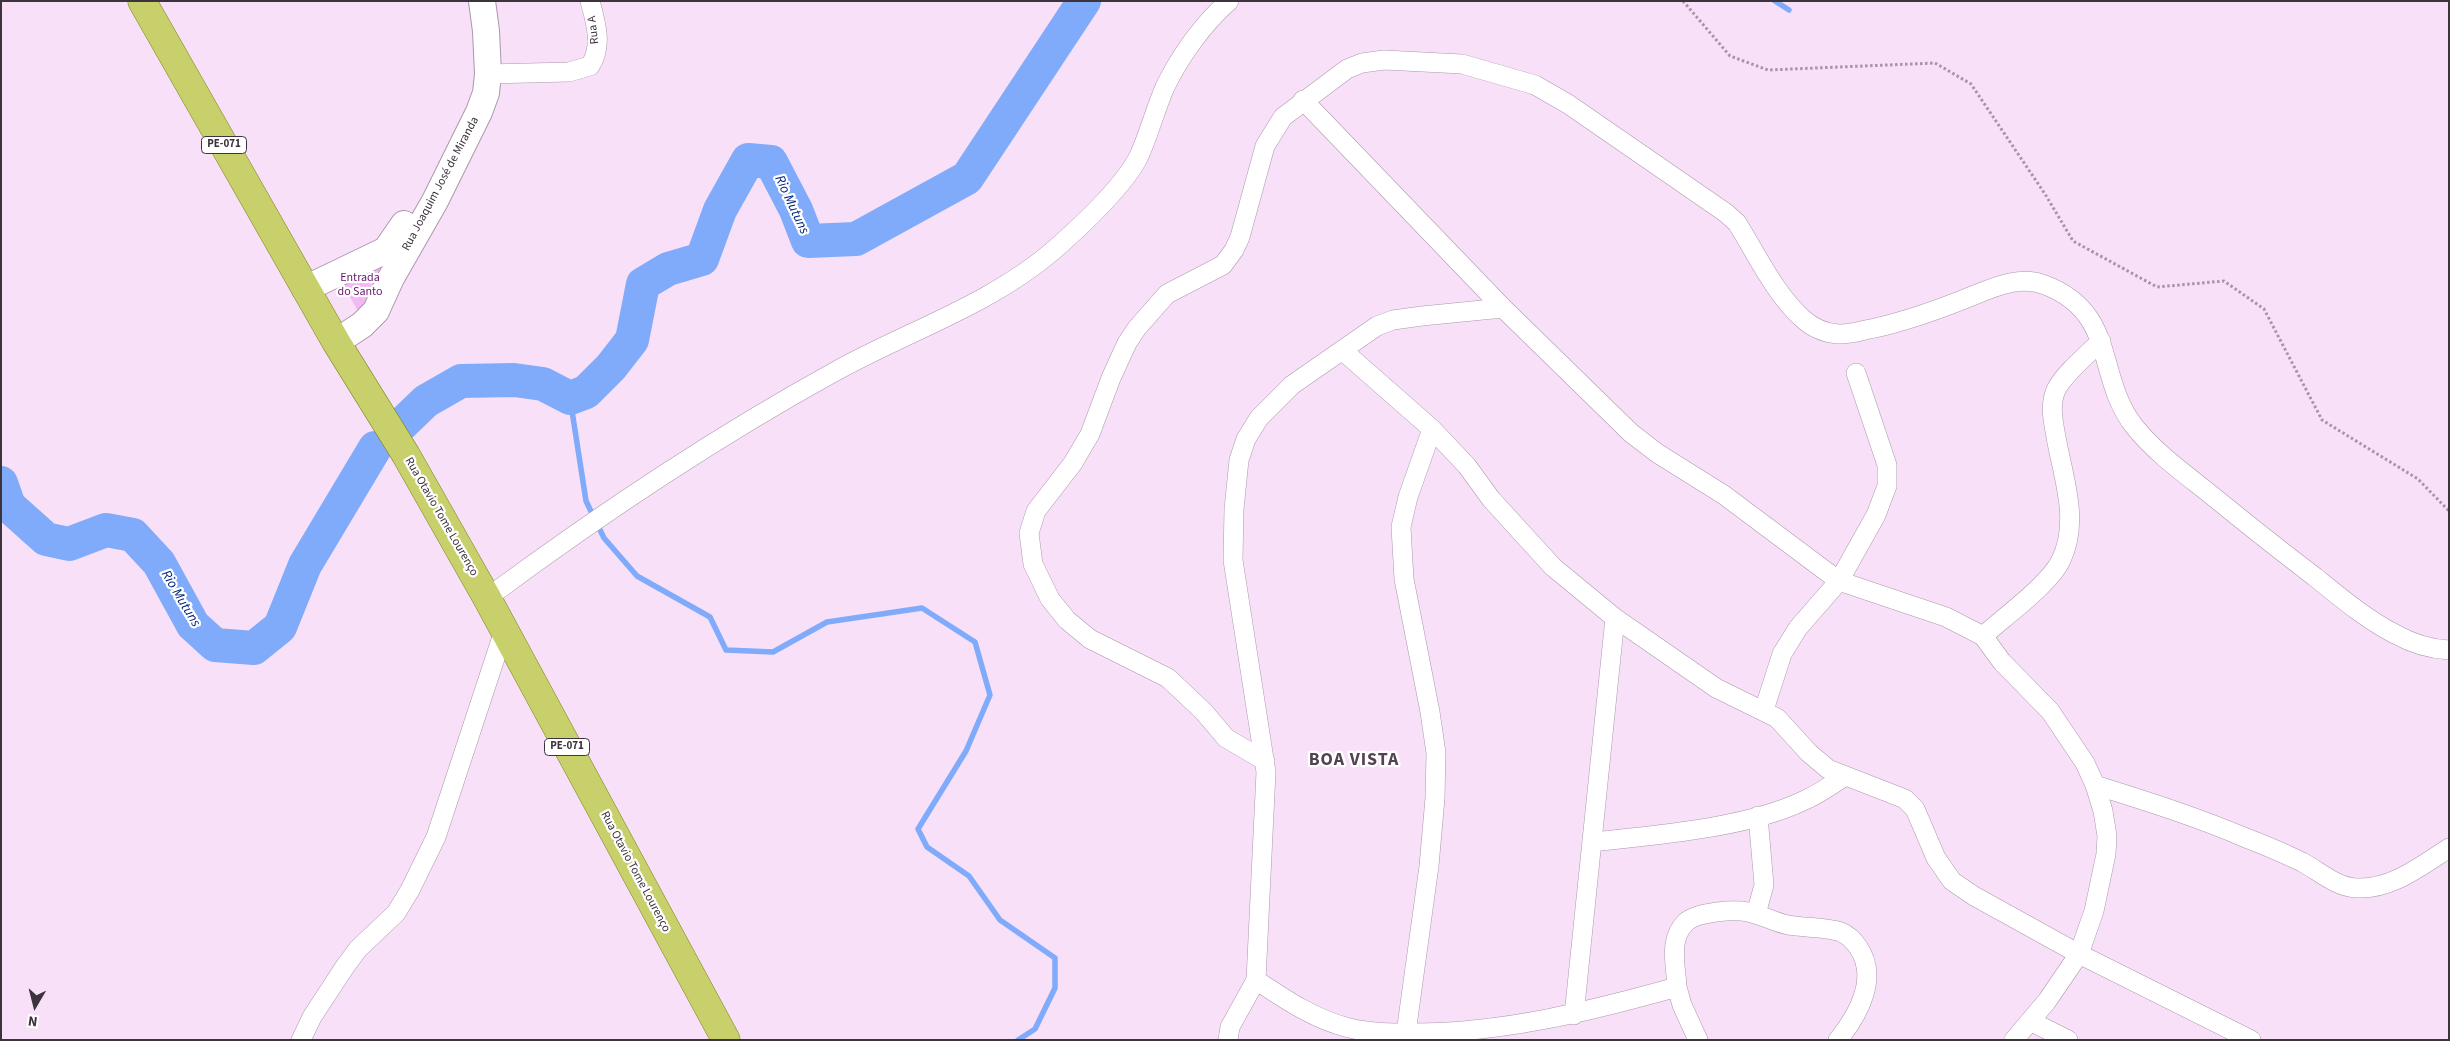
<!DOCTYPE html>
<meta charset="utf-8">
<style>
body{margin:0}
#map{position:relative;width:2450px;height:1041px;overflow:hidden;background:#f8e1f8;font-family:"Source Sans 3",sans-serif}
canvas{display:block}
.frame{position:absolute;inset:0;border:2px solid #3c333c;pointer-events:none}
.north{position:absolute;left:10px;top:981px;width:50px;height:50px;-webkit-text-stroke:4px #fff;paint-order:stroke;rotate:188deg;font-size:14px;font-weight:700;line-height:20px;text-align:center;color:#3c333c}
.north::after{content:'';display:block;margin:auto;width:18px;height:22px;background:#3c333c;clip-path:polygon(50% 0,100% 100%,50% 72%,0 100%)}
</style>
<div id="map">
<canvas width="2450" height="1041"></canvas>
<div class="frame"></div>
<div class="north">N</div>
</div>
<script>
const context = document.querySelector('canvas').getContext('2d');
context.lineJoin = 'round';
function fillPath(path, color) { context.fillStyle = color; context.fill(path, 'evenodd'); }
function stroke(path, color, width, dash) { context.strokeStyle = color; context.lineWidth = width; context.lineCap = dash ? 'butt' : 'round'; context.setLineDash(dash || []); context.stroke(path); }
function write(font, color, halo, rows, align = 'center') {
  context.font = font + ' "Source Sans 3",sans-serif'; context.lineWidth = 4.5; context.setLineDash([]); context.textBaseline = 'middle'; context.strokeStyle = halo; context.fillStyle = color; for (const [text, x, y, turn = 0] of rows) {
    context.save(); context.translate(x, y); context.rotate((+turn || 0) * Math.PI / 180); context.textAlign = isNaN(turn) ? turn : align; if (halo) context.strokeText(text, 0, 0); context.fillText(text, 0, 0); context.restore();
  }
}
fillPath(new Path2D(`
 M390,253L362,318L339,278Z`), '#f2b8f3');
stroke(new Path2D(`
 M1775,1L1789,10
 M570,398L586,501L604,538L637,576L710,617L726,650L773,652L827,622L922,608L975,642L990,695L966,751L918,829L927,847L969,876L1000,920L1055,958V988L1035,1029L1018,1040`), '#80aafa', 5.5);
stroke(new Path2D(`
 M401,425L426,401L461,381L514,380L543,384L570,398L586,392L611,367L632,340L643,284L668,269L702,259L720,210L748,160L771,162L796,210L808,241L856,239L967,178L1084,1
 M1,483L9,506L46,539L69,544L106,530L133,535L159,563L193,625L215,645L254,648L280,627L305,565L375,448`), '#80aafa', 34);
const street = new Path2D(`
 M488,74L569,72L590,66C603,46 596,23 590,1
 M1303,100L1503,308L1631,433L1657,453L1724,495L1839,581L1946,617L1983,636L2002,662L2050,711L2085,763L2095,785L2103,811L2107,836L2106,854L2094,911L2079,954L2047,1001L2014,1040
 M1342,350L1432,429L1467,466L1491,499L1553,567L1615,618L1716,688L1777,718L1809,753L1828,769L1905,799L1915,809L1936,858L1952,881L1974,896L2079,954L2251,1040
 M487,598C599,515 714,438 836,371C908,331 990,305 1054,250C1080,227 1124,187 1139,156C1149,134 1155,110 1165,87C1180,56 1203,24 1229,1
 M1983,636C2004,617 2050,584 2061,560C2080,521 2063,477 2056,437C2053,421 2049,403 2057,388C2065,373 2088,354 2101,341
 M1764,710L1782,654L1798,628L1839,581L1876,515L1887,486V465L1856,373
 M1265,761L1226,738L1204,712L1168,678L1090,639L1067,620L1050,599L1033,564L1029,533L1036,511L1073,463L1090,434L1111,378L1127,343L1137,328L1167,294L1223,265L1234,250L1240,237L1265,146L1283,117L1347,69L1362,63L1384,60L1462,64L1535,85L1568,104L1726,213L1737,223C1757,255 1775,294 1803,319C1813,328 1825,333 1838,334C1850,335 1863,330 1875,328C1911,320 1943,308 1977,294C1999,285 2022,276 2045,285C2118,313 2095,376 2134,426C2156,454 2188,476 2215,498C2248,525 2281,551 2315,577C2341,598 2366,619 2395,634C2413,644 2429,649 2449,650
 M2095,785C2146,801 2197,817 2246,838C2265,845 2283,853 2302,862C2319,871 2336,887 2356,888C2391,890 2421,866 2449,848
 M1593,842C1656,835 1748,828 1805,800C1819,794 1831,785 1844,777
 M1756,914L1764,885L1758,816
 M1256,980C1286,1000 1314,1019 1349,1028C1370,1033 1393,1033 1413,1033C1503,1033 1591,1011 1677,987L1682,1005L1698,1040
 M1677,987C1676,966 1668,939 1686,922C1697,912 1734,909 1748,912C1762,915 1774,922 1788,925C1805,928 1825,927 1841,932C1848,935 1854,941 1858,947C1879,977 1859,1014 1838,1040
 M1574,1015L1615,618
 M2032,1022L2068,1040
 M1406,1033L1429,866L1435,798L1436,753L1430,712L1404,579L1401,527L1408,497L1432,429
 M301,1040L312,1017L344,968L358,949L396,913L410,890L436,837L504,631
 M1228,1040L1230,1027L1256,980L1266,772L1233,560L1234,509L1239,460L1246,439L1259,418L1292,385L1377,326L1393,320L1422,316L1503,308`);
const secondary = new Path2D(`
 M305,289L386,250L404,224
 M336,342L362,325L376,311L391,278L435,201L479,112L486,93L488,74L486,31L482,1`);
const primary = new Path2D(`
 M142,1L336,342L406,455L487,598L726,1040`);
stroke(street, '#ac97ac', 20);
stroke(secondary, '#ac97ac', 28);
stroke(primary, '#7f841b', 29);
stroke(new Path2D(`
 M1683,1L1730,56L1768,70L1935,63L1971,84L2045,194L2073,241L2157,287L2224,281L2264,309L2322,420L2418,479L2449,511`), '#a695a6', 3, [2.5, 2.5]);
stroke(street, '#fff', 19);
stroke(secondary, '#fff', 26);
stroke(primary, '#c8d06b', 28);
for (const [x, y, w] of [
 [224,145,45],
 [567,747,45]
]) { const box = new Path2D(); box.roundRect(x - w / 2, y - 8.5, w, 17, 4); context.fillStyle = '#fff'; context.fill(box); stroke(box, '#3c333c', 1); }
write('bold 11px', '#3c333c', null, [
 ["PE-071",224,145],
 ["PE-071",567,747]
]);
write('12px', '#3c333c', '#fff', [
 ["Rua A",594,30,-97],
 ["Rua Joaquim José de Miranda",441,184,-62],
 ["Rua Otavio Tome Lourenço",441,517,60],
 ["Rua Otavio Tome Lourenço",635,872,62]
]);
write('12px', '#68146d', '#fff', [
 ["Entrada",360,278],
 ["do Santo",360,292]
]);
write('italic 14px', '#00247d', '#fff', [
 ["Rio Mutuns",791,205,65],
 ["Rio Mutuns",180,599,59]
]);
context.letterSpacing = '1px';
write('bold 18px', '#534154', '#fff', [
 ["BOA VISTA",1354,761]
]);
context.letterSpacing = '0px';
</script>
